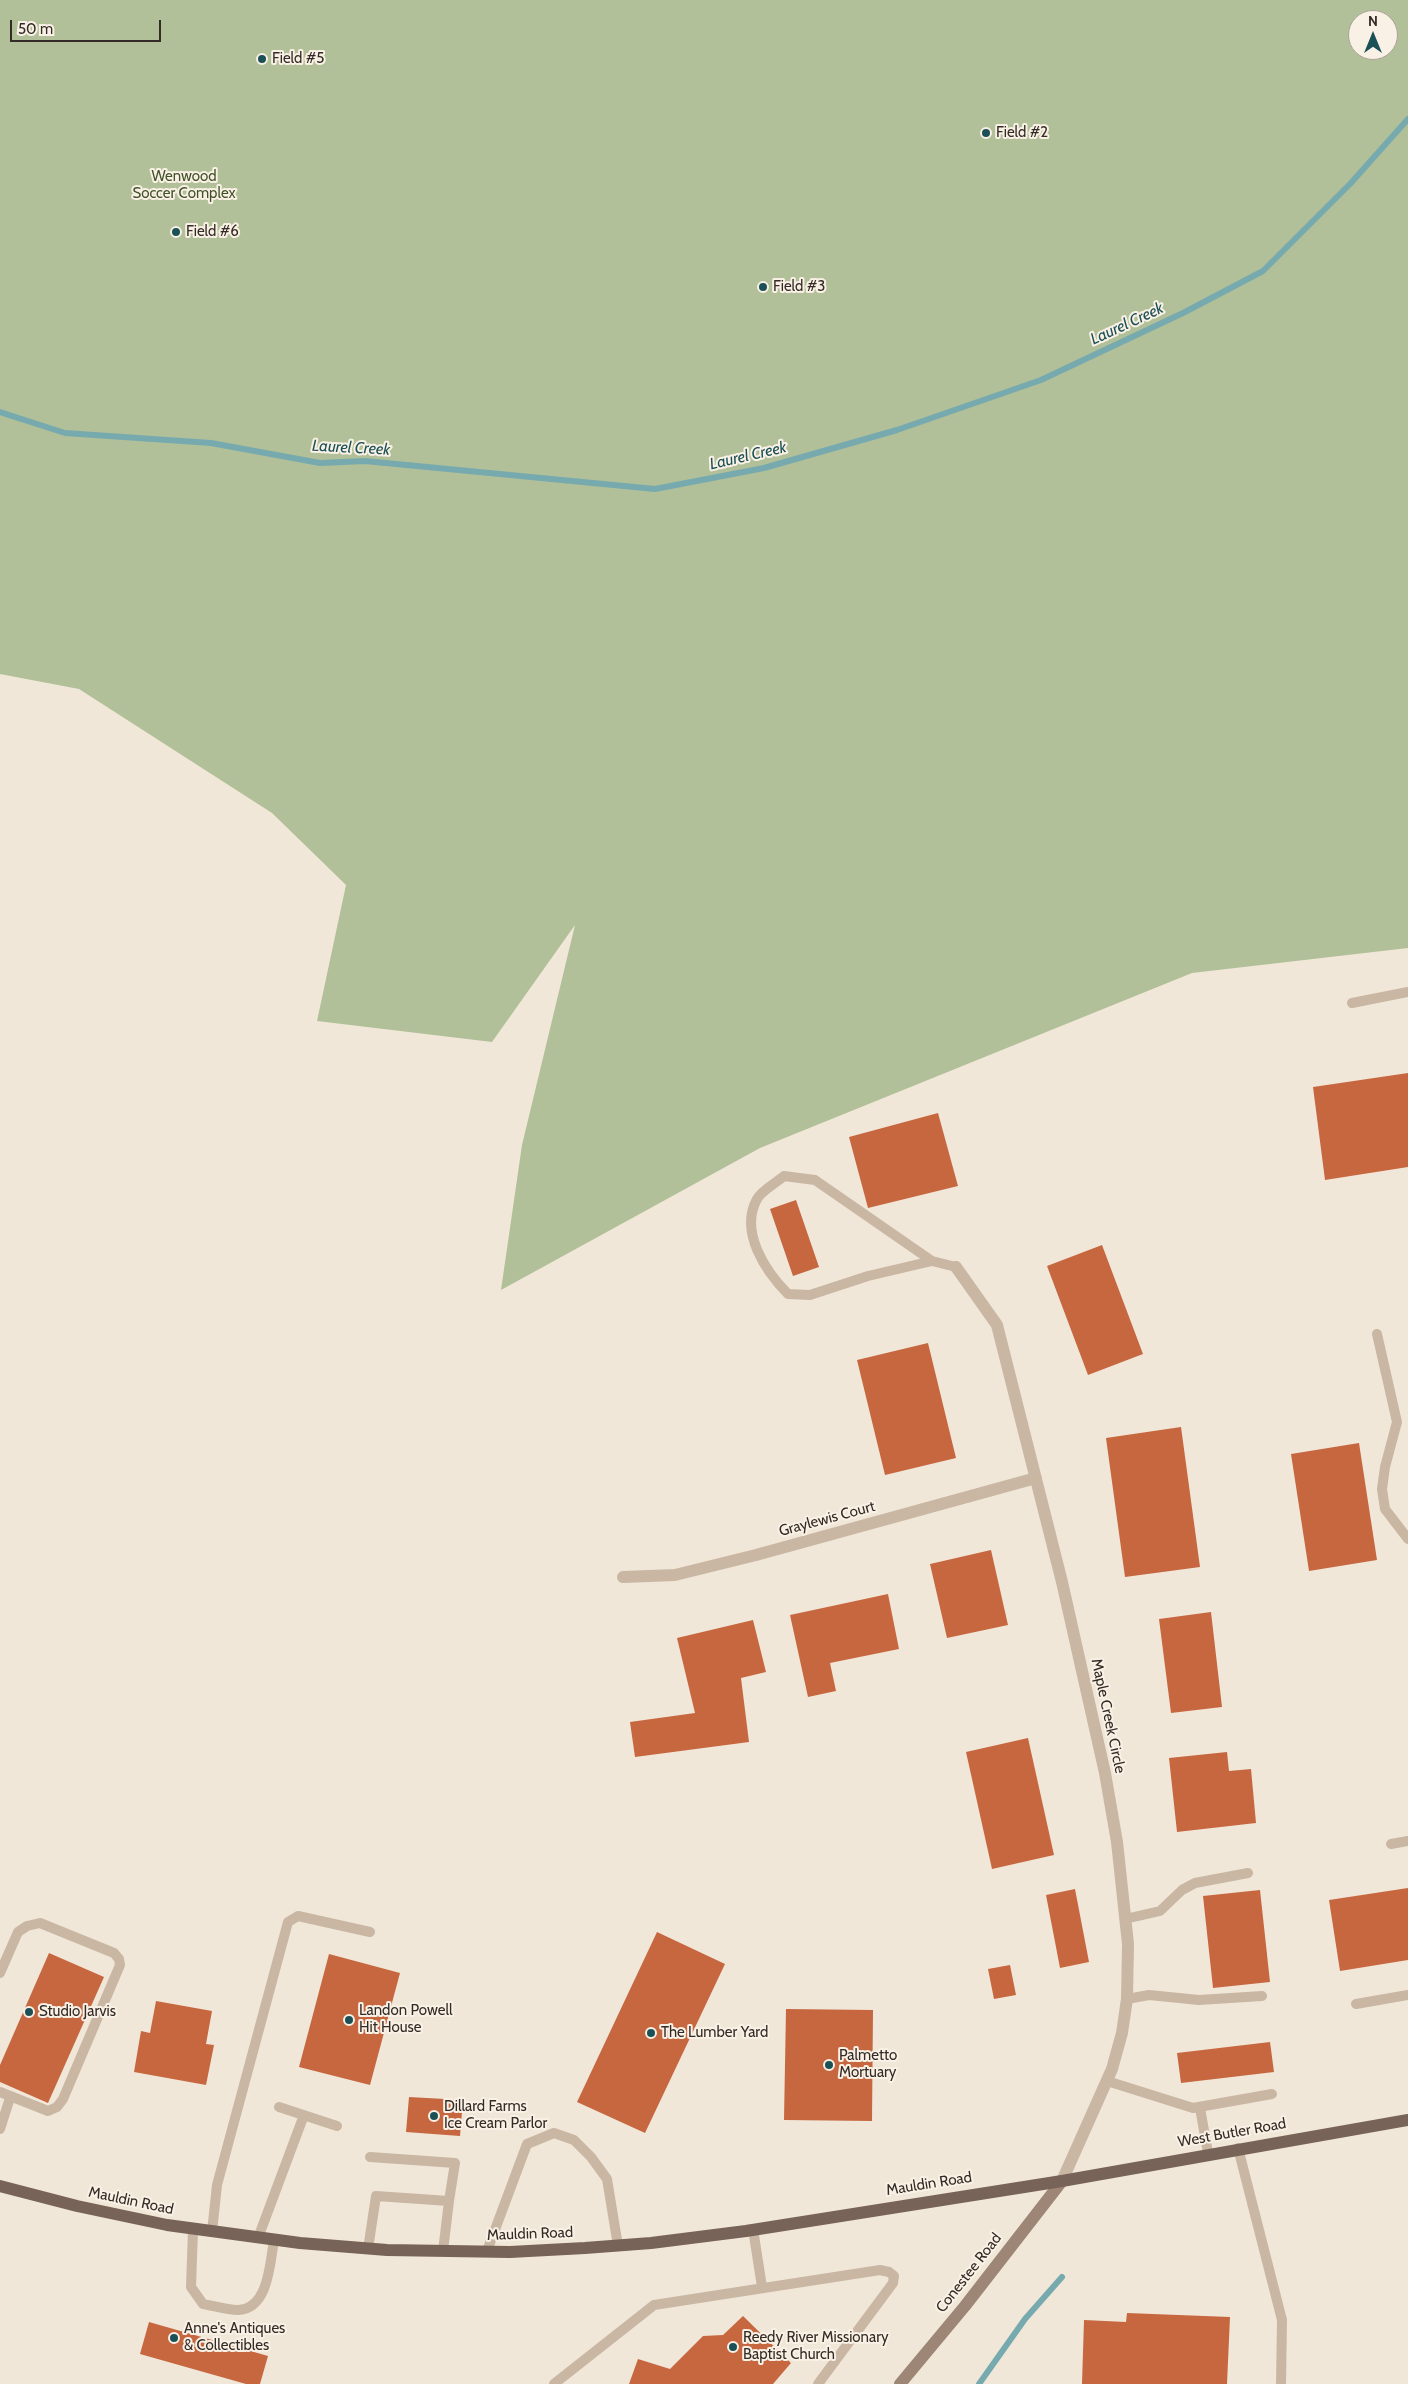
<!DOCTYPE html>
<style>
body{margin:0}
#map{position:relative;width:1408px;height:2384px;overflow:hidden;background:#f1e7d8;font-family:Cabin,sans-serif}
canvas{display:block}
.north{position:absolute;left:1348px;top:10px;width:50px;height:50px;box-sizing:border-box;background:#f9f1e5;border:1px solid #aba299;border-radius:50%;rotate:0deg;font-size:14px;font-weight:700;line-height:20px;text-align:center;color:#352b26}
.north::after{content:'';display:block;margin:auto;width:18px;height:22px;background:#1b5056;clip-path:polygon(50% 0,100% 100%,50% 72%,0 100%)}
.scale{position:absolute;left:10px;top:20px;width:151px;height:22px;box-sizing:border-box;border:2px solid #352b26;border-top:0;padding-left:6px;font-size:15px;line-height:18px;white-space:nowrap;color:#352b26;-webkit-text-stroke:4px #f9f1e5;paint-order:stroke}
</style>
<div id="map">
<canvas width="1408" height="2384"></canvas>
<div class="north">N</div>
<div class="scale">50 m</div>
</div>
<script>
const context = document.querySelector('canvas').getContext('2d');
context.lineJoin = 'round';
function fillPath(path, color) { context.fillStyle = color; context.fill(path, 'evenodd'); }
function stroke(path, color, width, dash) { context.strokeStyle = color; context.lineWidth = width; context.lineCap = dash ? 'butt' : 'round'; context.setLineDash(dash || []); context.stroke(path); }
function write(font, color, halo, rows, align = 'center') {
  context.font = font + ' Cabin,sans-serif'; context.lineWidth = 4; context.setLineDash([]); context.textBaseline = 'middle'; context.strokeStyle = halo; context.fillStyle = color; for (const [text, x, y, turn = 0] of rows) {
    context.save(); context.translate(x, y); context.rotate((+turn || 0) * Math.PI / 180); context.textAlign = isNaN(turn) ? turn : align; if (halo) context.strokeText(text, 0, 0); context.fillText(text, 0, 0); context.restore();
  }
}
fillPath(new Path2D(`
 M0,0H1408V948L1192,973L760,1148L501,1290L522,1145L575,925L492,1042L317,1021L346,885L272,813L79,689L0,674ZM1358,20H1388V50H1358Z`), '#b1c098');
stroke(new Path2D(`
 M0,412L65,433L211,443L320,463L365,461L655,489L764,468L897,430L1041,380L1183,313L1263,271L1350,184L1408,119
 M979,2384L1025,2319L1062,2277`), '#77aaaf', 6);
fillPath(new Path2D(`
 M1408,1073V1167L1325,1180L1313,1087Z
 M938,1113L958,1186L868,1208L849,1137Z
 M796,1200L819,1267L793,1276L770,1209Z
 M1102,1245L1143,1354L1088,1375L1047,1266Z
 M928,1343L956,1458L885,1475L857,1360Z
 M1181,1427L1200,1567L1125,1577L1106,1438Z
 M1359,1443L1377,1560L1309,1571L1291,1454Z
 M991,1550L1008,1625L947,1638L930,1564Z
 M888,1594L899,1649L830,1663L836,1691L808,1697L790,1615Z
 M1211,1612L1222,1707L1171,1713L1159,1619Z
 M753,1620L766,1672L741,1678L749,1742L635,1757L630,1722L695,1713L677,1638Z
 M1028,1738L1054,1855L992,1869L966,1752Z
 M1227,1752L1229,1771L1251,1769L1256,1823L1177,1832L1169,1758Z
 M1408,1888V1960L1340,1971L1329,1900Z
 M1075,1889L1089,1962L1060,1968L1046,1895Z
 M1260,1890L1270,1982L1213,1988L1203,1896Z
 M657,1932L725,1964L645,2133L577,2102Z
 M49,1953L104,1977L48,2103L0,2082V2065Z
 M329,1954L400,1973L370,2085L299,2067Z
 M1010,1965L1016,1995L994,1999L988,1969Z
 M156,2001L212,2011L206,2044L214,2045L206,2085L134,2072L141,2031L150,2033Z
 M786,2009L873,2010L872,2121L784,2120Z
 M1270,2042L1274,2072L1181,2083L1177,2053Z
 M409,2097L463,2100L460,2136L406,2132Z
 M1127,2313L1230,2317L1227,2384H1082L1084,2320L1126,2322Z
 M743,2316L791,2363L773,2384H629L638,2359L670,2369L703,2336L723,2335Z
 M149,2322L268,2356L260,2384H246L140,2354Z`), '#c76740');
stroke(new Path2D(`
 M1352,1003L1408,992
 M932,1261L868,1276L810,1295L788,1294C766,1272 739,1232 757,1199C761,1191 776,1183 784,1176L815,1180L932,1261L956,1267
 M1377,1334L1397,1422L1385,1467L1382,1489L1385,1509L1408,1539
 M1391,1844L1408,1841
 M1125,1919L1160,1911L1182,1890L1195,1883L1248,1873
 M0,1973L18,1932L27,1926L40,1923L114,1953L119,1959L120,1965L63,2099L57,2107L48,2111L0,2092
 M1127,1999L1149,1995L1199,2000L1262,1996
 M1356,2004L1408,1995
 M1107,2081L1193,2108L1272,2094
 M279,2107L337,2126
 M1200,2108L1208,2153
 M0,2129L10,2098
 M1238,2148L1282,2320L1281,2384
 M753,2229L762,2287
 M193,2230L191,2287L203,2304C214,2306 227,2310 238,2310C269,2309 270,2262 274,2240
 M212,2232L217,2185L288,1922L298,1916L370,1932
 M258,2238L304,2115
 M368,2249L376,2196L449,2201L455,2163L370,2157
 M443,2251L449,2201
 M487,2251L527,2144L554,2133L574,2140L591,2157L607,2179L618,2246
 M554,2384L654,2305L880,2270L889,2272L894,2276L893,2283L818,2384`), '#c9b7a4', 10);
stroke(new Path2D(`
 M956,1267L997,1325L1062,1582L1105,1773L1117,1842L1128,1944L1127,1999L1122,2033L1112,2069L1062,2181
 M623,1577L675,1575L756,1555L1036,1478`), '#c9b7a4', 12);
stroke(new Path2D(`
 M900,2384L965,2306L1062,2181`), '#9d8676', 12);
stroke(new Path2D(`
 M0,2186L77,2206L167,2225L300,2243L387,2250L510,2252L585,2248L651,2243L746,2231L1062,2181L1408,2120`), '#776357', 12);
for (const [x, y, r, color] of [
 [262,59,5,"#1b5056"],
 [986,133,5,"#1b5056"],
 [176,232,5,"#1b5056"],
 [763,287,5,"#1b5056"],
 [29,2012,5,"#1b5056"],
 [349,2020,5,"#1b5056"],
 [651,2033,5,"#1b5056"],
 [829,2065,5,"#1b5056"],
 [434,2116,5,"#1b5056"],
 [174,2338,5,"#1b5056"],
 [733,2347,5,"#1b5056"]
]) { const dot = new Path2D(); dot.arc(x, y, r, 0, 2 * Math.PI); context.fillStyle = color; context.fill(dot); stroke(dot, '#f9f1e5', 2); }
write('15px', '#352b26', '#f9f1e5', [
 ["Field #5",272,59],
 ["Field #2",996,133],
 ["Field #6",186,232],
 ["Field #3",773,287],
 ["Landon Powell",359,2011],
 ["Hit House",359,2028],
 ["Studio Jarvis",39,2012],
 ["The Lumber Yard",661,2033],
 ["Palmetto",839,2056],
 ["Mortuary",839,2073],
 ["Dillard Farms",444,2107],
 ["Ice Cream Parlor",444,2124],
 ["Anne's Antiques",184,2329],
 ["& Collectibles",184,2346],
 ["Reedy River Missionary",743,2338],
 ["Baptist Church",743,2355]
], 'left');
write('15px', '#42532a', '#f9f1e5', [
 ["Wenwood",184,177],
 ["Soccer Complex",184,194]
]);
write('15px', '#352b26', '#f9f1e5', [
 ["Graylewis Court",827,1519,-15],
 ["Maple Creek Circle",1108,1716,78],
 ["West Butler Road",1232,2133,-10],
 ["Mauldin Road",929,2184,-9],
 ["Mauldin Road",131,2201,12],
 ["Mauldin Road",530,2234,-2],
 ["Conestee Road",969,2273,-52]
]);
write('italic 16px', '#1b5056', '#f9f1e5', [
 ["Laurel Creek",1127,324,-25],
 ["Laurel Creek",351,448,3],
 ["Laurel Creek",748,456,-13]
]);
</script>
